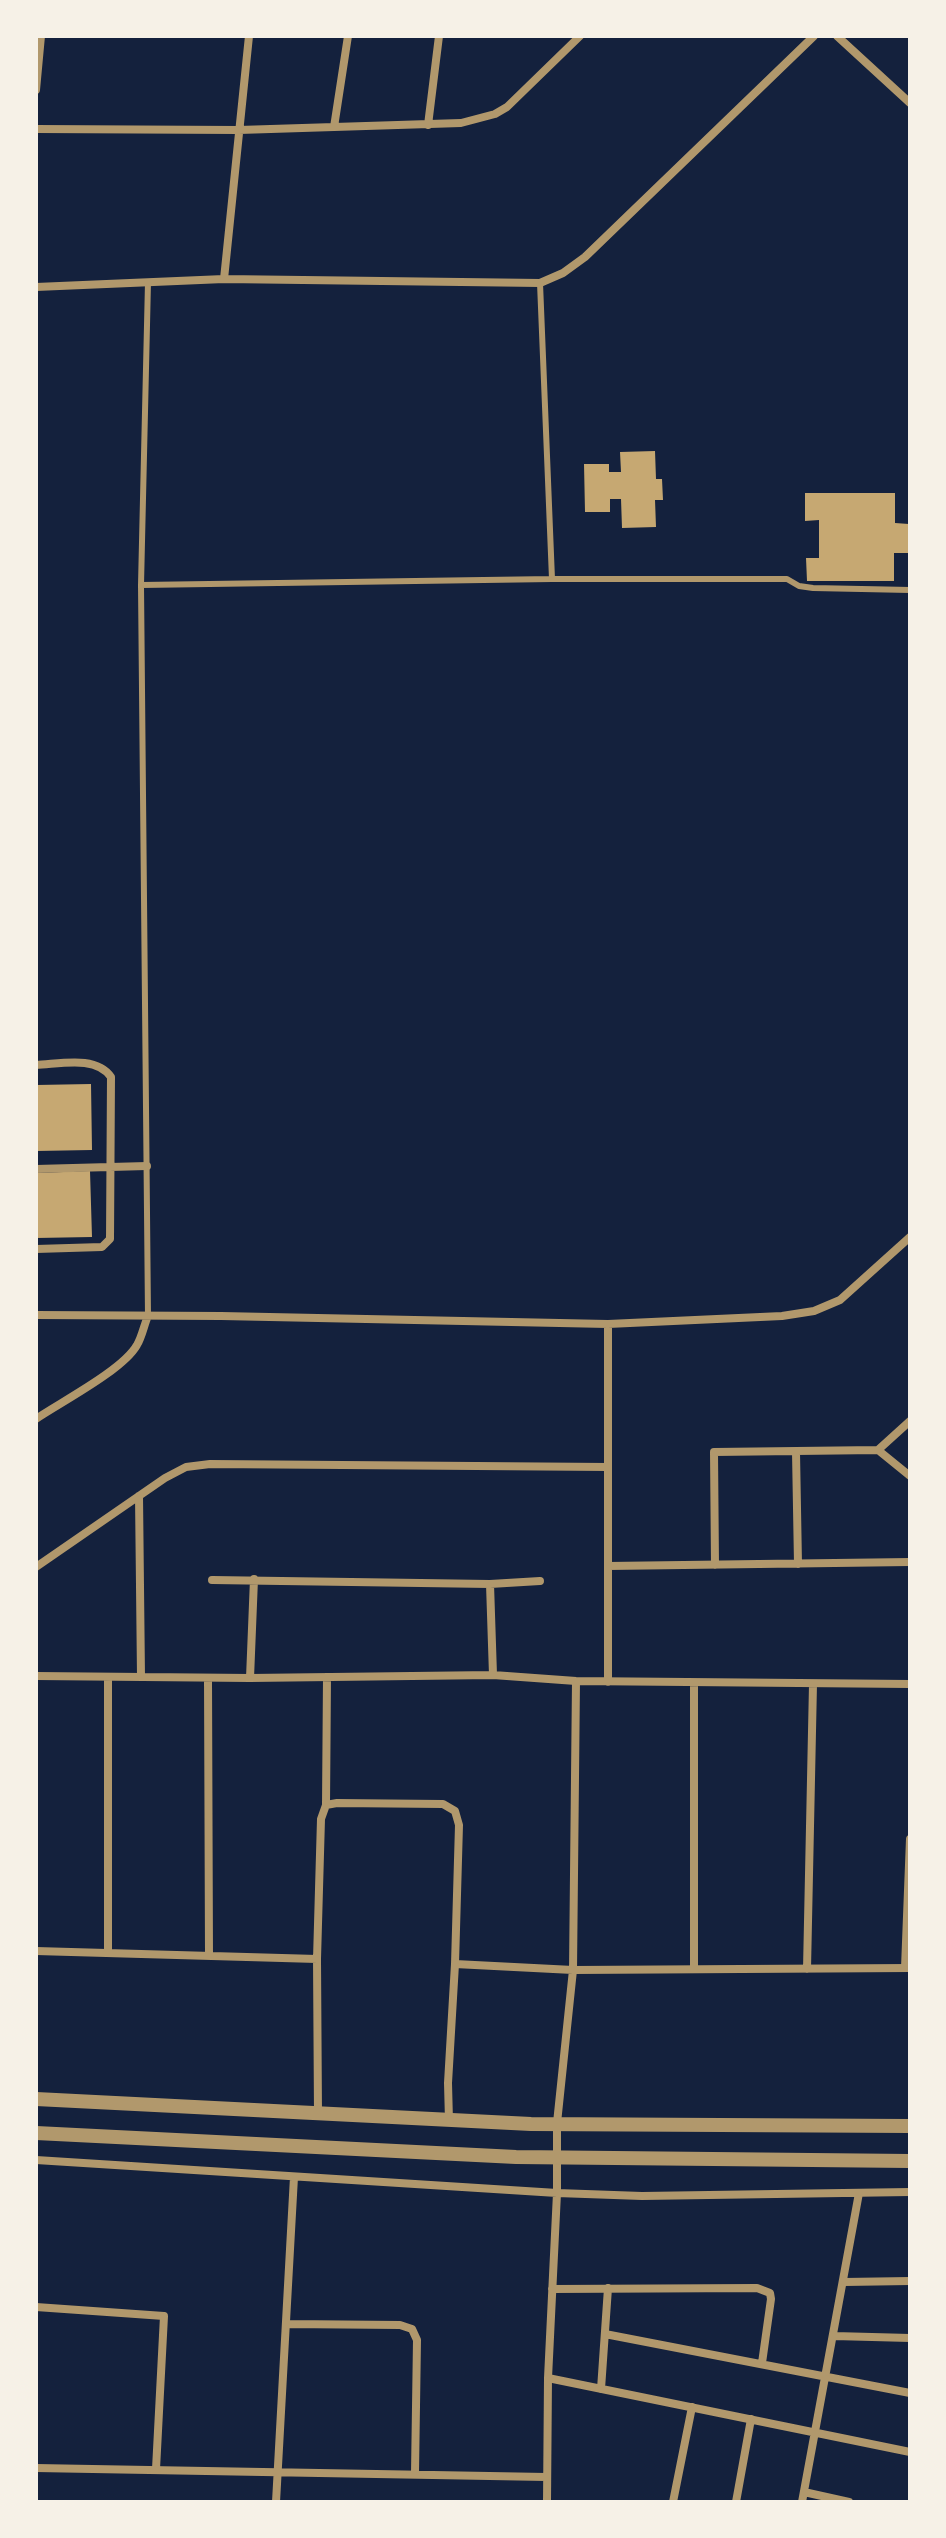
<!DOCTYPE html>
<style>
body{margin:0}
#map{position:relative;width:946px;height:2538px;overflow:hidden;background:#14213d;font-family:Inter,sans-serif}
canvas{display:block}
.frame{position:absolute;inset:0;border:38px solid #f6f1e7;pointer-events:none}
</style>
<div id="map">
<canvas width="946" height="2538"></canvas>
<div class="frame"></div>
</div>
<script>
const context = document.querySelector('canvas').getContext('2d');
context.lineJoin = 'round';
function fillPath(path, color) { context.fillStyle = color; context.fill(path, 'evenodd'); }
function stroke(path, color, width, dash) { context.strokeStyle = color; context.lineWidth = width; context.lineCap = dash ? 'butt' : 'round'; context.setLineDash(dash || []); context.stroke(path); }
fillPath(new Path2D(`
 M655,451L656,479H662L663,500H655L656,527L622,528L621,499H610V512H585L584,464H609V472H621L620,452Z
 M805,493H895V523L909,524V553H894V581H807L806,558H819V520L805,521Z
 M91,1084L92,1150L36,1151V1085Z
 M90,1171L92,1237L36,1238V1173Z`), '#c6a872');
stroke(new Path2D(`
 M148,282L141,585L552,579L540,283
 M552,579H787L799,586L813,588L910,590
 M141,585L148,1316`), '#b1986c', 6);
stroke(new Path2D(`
 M837,36L910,103
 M36,90L41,36
 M428,125L439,36
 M334,127L348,36
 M36,129L239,130L461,123L495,114L507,107L580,36
 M224,279L249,36
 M36,287L224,279L540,283L563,273L585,257L814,36
 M36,1065C60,1064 96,1055 111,1077L110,1239L102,1247L36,1249
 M36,1169L147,1166
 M36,1315L221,1316L608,1324L782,1316L814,1311L840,1300L910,1237
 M608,1324V1682
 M36,1419C61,1402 123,1370 137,1345C142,1337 144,1325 148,1316
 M878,1450L910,1421
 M796,1452L798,1564
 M139,1496L141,1677
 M715,1565L714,1452L878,1450L910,1476
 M608,1566L910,1562
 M36,1567L165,1478L186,1467L210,1464L608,1467
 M212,1580L490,1584L540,1581
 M490,1584L493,1675
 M36,1676L250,1678L493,1675L576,1681L910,1684
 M108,1677V1953
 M208,1678L209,1956
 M250,1678L254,1579
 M326,1805L337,1803L443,1804L455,1811L459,1825L455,1964L448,2083L449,2121
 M36,1951L317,1959
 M455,1964L573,1970L910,1968
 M905,1968L910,1839
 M694,1969V1683
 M807,1969L813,1684
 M318,2114L317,1959L321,1819L326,1805L327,1677
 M36,2160L557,2193L642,2196L910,2192
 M844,2282L910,2281
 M552,2289L757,2288L770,2293L771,2299L762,2363
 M36,2307L164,2316L156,2469
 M286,2324L400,2325L412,2329L417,2340L415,2473
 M605,2334L910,2393
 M834,2336L910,2338
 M548,2378L910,2452
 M601,2389L608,2288
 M36,2468L546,2477
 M804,2492L849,2502
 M276,2502L294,2177
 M547,2502L548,2378L557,2193V2123L573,1970L576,1681
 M673,2502L692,2407
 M736,2502L751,2419
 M802,2502L859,2193`), '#b1986c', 8);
stroke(new Path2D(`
 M36,2099L531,2124L910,2126
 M36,2133L516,2157L910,2161`), '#b1986c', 14);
</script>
